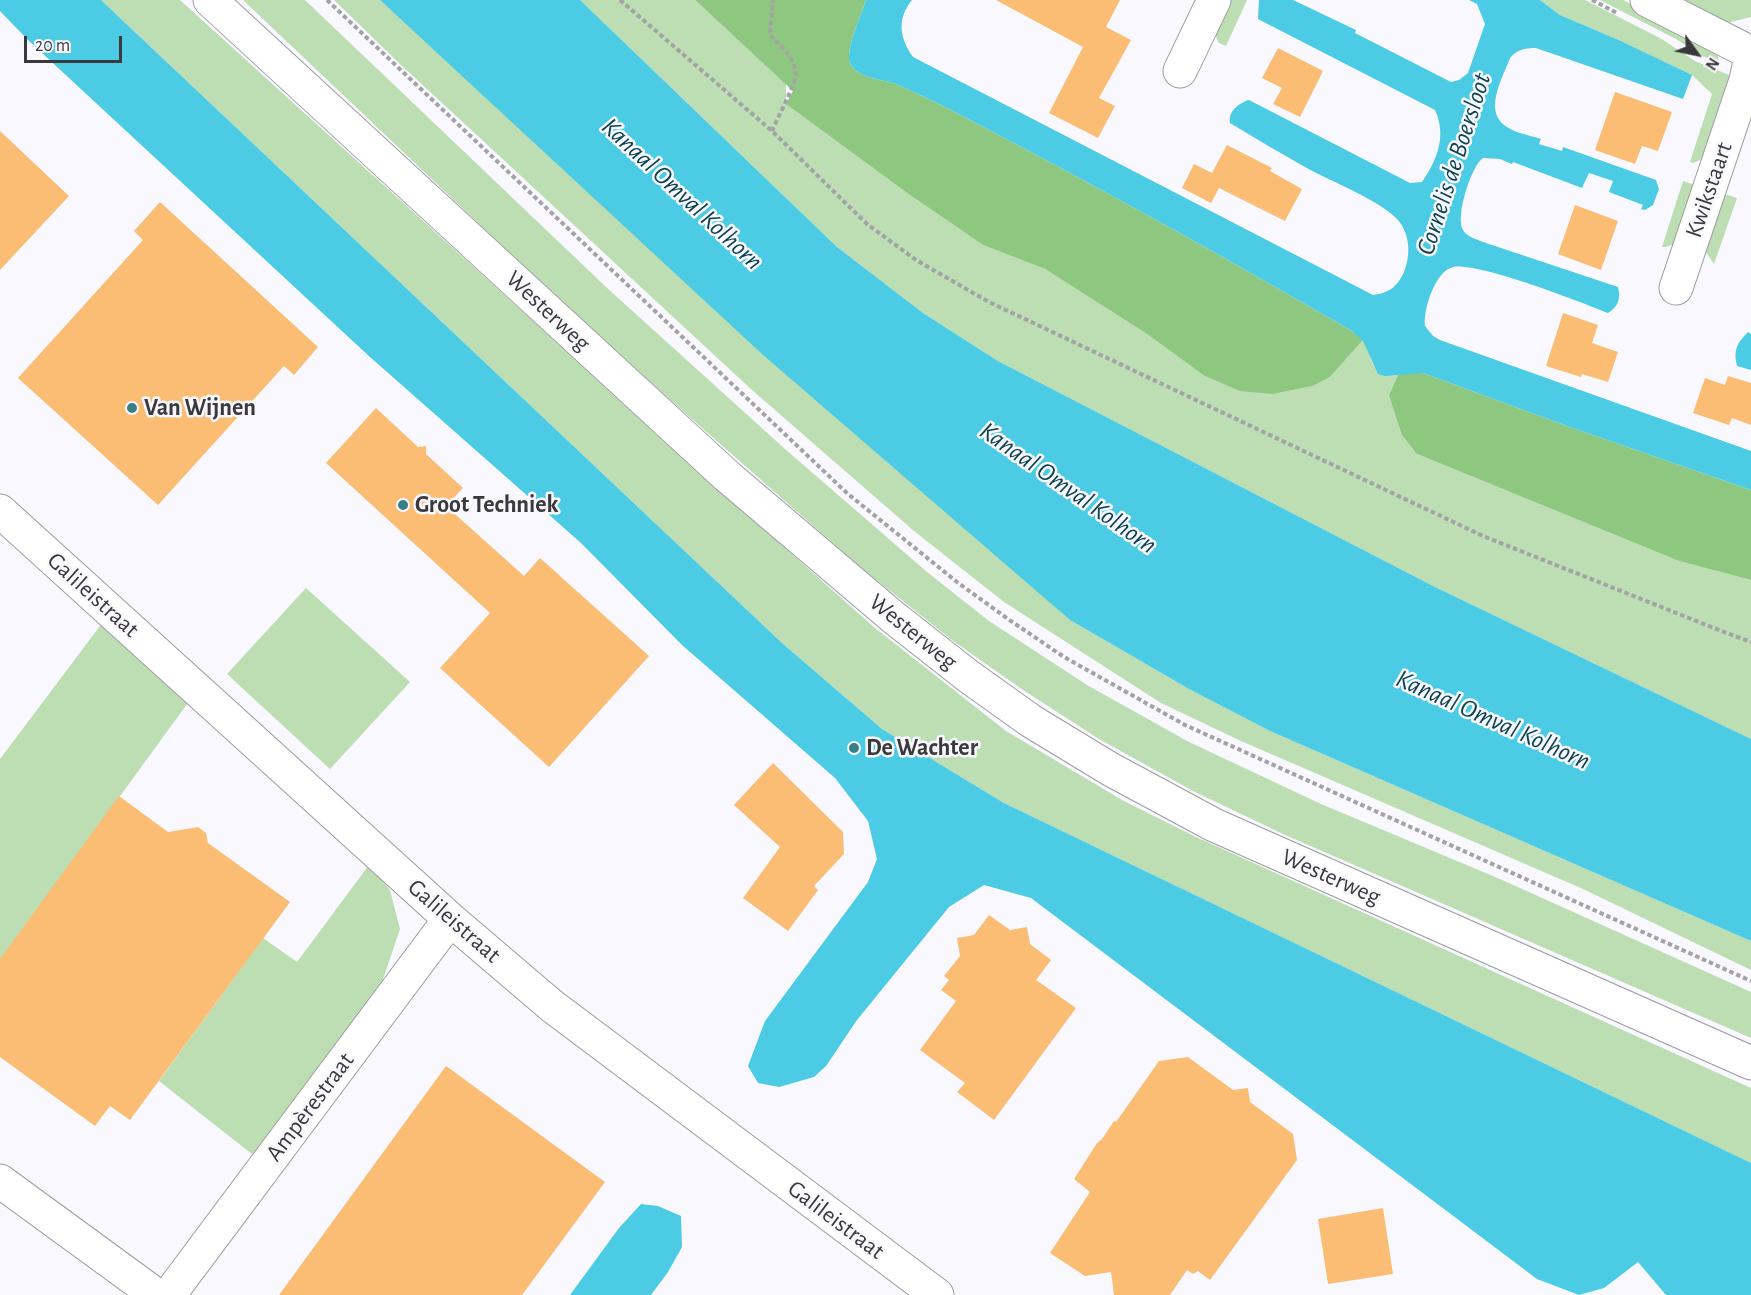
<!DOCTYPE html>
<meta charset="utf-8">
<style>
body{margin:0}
#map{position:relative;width:1751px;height:1295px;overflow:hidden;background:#f9f8ff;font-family:"Alegreya Sans",sans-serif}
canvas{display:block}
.north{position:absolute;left:1667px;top:24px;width:60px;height:60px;-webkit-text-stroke:4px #f9f8ff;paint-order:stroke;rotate:123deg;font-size:16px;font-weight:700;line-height:24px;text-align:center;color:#3a393c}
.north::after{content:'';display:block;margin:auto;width:21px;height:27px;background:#3a393c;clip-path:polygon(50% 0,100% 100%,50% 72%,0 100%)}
.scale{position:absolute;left:24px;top:36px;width:98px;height:27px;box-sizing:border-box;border:3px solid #3a393c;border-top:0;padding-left:8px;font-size:18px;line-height:21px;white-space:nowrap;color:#3a393c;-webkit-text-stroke:4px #f9f8ff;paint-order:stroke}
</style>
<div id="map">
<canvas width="1751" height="1295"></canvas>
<div class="north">N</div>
<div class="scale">20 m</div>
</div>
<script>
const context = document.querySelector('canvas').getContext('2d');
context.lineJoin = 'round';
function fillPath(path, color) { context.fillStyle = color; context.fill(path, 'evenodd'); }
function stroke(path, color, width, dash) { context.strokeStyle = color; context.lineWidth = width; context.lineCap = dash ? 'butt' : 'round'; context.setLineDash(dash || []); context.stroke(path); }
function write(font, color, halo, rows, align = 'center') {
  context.font = font + ' "Alegreya Sans",sans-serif'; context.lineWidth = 5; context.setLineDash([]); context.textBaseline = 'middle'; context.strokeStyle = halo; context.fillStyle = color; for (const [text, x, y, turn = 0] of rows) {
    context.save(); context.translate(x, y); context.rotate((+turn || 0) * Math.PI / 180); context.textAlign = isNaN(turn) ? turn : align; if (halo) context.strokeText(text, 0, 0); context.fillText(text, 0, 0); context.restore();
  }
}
fillPath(new Path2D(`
 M101,0H180L696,469L875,628L1006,731L1122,800L1196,837L1751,1088V1163L1004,803L882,729L782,643Z
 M243,0H305L606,287L785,449L927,572L989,621L1087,685L1189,742L1321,804L1500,879L1751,992V1038L1283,834L1193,791L1099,739L1023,690L952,640L860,567L593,332Z
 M334,0H380L1070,620L1189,689L1270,731L1751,941V970L1583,889L1241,741L1161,703L1004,602L914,531L752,390L400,64Z
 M580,0H695L786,84V104L907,193L983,245L1045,269L1147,334L1203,375L1273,394L1313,386L1330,377L1363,340C1374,360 1370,377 1398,375L1389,395L1417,454L1679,561L1751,580V739L1433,586L998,361L923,313L837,247Z
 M1224,0H1247L1226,46L1219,43L1212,29Z
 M1540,0H1585L1660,38L1695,61L1729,75L1731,95L1711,155L1693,163L1690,162L1712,94L1692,75L1621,41L1560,15Z
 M1600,0H1623L1685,32L1717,53L1719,62L1702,56L1676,39Z
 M1674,0H1751V17L1723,24Z
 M1683,181L1692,184L1699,192L1684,240L1666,247H1662Z
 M1725,194L1737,198L1714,264L1704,249L1718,199Z
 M306,588L410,682L330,769L227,674Z
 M103,622L190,700L0,961V759Z
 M369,865L390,890L400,929L380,988L257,1158L159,1081L263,938L297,962Z`), '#bcdeb2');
fillPath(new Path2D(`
 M695,0H866C862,14 843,53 851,65C860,79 882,79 896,84C921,95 946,107 970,120C1099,187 1226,258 1352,331L1363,340L1330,377L1313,386L1273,394L1240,391L1203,375L1147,334L1045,269L983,245L907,193L786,104L793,91Z
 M1407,373H1423L1567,426L1751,490V580L1679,561L1417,454L1402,435L1389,395L1398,375Z`), '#8ec77f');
fillPath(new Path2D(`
 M0,0H101L782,643L882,729L1004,803L1751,1163V1295H1666L1638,1262L1604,1288L1579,1295L1537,1279L1031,898L984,885L949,907L857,1020L826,1066L814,1077L779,1087L758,1083L748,1066L765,1021L868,882L877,859L868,821L835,778L682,645L581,543L370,357L28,40L0,11Z
 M380,0H580L837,247L923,313L998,361L1433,586L1751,739V941L1270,731L1189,689L1070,620L762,354Z
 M866,0H912C897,19 899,37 913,57L1373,295C1389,293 1397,287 1404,272C1411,255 1410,234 1398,220C1380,200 1330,181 1305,167C1280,153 1255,138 1230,123C1228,111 1239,103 1249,100L1410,183L1422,182C1437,160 1447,136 1435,110L1258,19L1259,0H1293L1356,30L1355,33L1451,82L1459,80L1468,73L1485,24L1477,4L1469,0H1540L1560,15L1621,41L1692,75L1683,99L1536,48C1524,48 1517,50 1510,58C1503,77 1484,109 1504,125C1514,133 1529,135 1541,139L1539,144L1562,151L1563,147L1656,180L1659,189L1653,205L1645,210L1641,209L1643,205L1609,192L1613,181L1589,173L1582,188L1513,162L1512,164L1500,159L1483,158C1471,166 1455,217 1463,230C1467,237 1476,239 1483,242L1618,287C1621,299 1618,307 1608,313C1580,302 1479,262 1453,267C1435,271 1423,310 1425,326L1433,336L1440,340L1751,451V490L1567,426L1423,373L1385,376L1378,374L1363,341L1352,331C1226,258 1099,187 970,120C946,107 921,95 896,84C882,79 860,79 851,65C843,53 862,14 866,0Z
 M1748,332L1751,334V370L1737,366C1733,350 1737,343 1748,332Z
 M641,1204L658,1206L681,1216L682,1247L668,1272L651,1295H570L619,1228Z`), '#4bcbe4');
fillPath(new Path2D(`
 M996,0H1120L1106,27L1131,40L1099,98L1115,106L1098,138L1049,113L1083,47Z
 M1278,48L1323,71L1300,117L1273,104L1282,88L1262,78Z
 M1615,92L1672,112L1658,151L1642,146L1635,164L1595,150Z
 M0,131L69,196L0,270Z
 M1227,145L1272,168L1270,171L1302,189L1285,221L1219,188L1211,203L1182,188L1194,164L1212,173Z
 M160,202L318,347L294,375L284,366L158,505L18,378L143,240L134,231Z
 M1575,205L1618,221L1601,270L1558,254Z
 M1563,313L1598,325L1592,343L1618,352L1608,382L1582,374L1581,377L1546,366Z
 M1728,376L1751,383V425L1732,418L1729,425L1693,413L1705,378L1725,385Z
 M376,408L418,447L426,446V454L463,488L446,506L524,576L540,558L649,656L549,767L440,668L490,613L326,463Z
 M773,763L843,832L844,854L814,886L818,890L788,931L743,898L780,847L734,805Z
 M119,796L168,832L198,827L206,833L208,843L290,902L130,1120L110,1106L95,1126L0,1057V959Z
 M989,915L1010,930L1027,927L1030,944L1051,960L1036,980L1076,1008L994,1120L957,1092L965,1083L920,1050L956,1001L941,990L949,980L944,976L960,956L957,938L974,935Z
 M1188,1057L1233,1090L1248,1088L1250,1102L1293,1134L1297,1160L1210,1280L1198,1271L1193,1274L1187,1270L1170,1295H1114L1111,1272L1085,1276L1050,1253L1090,1192L1074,1179L1097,1143L1102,1139L1114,1121L1116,1122L1159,1061Z
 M446,1066L605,1182L522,1295H279Z
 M1383,1208L1393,1274L1328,1284L1318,1219Z`), '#fabd73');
const minor = new Path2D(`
 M1647,0L1751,53
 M1180,71L1214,0
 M1676,288L1746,80L1751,57
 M0,511L450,919L552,1006L937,1295
 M0,1181L156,1295
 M169,1295L450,919`);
const major = new Path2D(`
 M210,0L727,476L893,617L968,676L1031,721L1110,769L1214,825L1751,1063`);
stroke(minor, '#9d9ba3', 35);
stroke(major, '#9d9ba3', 35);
stroke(new Path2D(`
 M327,0L848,494L957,582L1008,619L1064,657L1185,725L1751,981
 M620,0L772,131L867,224L916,260L989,302L1483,536L1724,632L1751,642
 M1592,0L1617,13
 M772,131C776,121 797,81 796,74C795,58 781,46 770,35L773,0`), '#a3a2a7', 4, [4.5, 3]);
stroke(minor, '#fff', 33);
stroke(major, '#fff', 33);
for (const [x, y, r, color] of [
 [132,408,6,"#388086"],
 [403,505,6,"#388086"],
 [854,748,6,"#388086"]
]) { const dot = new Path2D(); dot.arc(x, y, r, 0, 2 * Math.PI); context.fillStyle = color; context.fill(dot); stroke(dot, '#f9f8ff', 2); }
write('24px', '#3a393c', '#f9f8ff', [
 ["Kwikstaart",1709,190,-71],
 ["Westerweg",548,311,43],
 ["Galileistraat",93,595,42],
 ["Westerweg",913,632,39],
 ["Westerweg",1331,877,24],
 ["Galileistraat",454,921,41],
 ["Ampèrestraat",310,1107,-53],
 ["Galileistraat",836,1220,37]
]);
write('bold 24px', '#3a393c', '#f9f8ff', [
 ["Van Wijnen",144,408],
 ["Groot Techniek",415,505],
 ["De Wachter",866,748]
], 'left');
write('italic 26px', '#0c4550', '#f9f8ff', [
 ["Cornelis de Boersloot",1454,164,-72],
 ["Kanaal Omval Kolhorn",682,194,43],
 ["Kanaal Omval Kolhorn",1068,488,35],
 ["Kanaal Omval Kolhorn",1493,720,24]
]);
</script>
